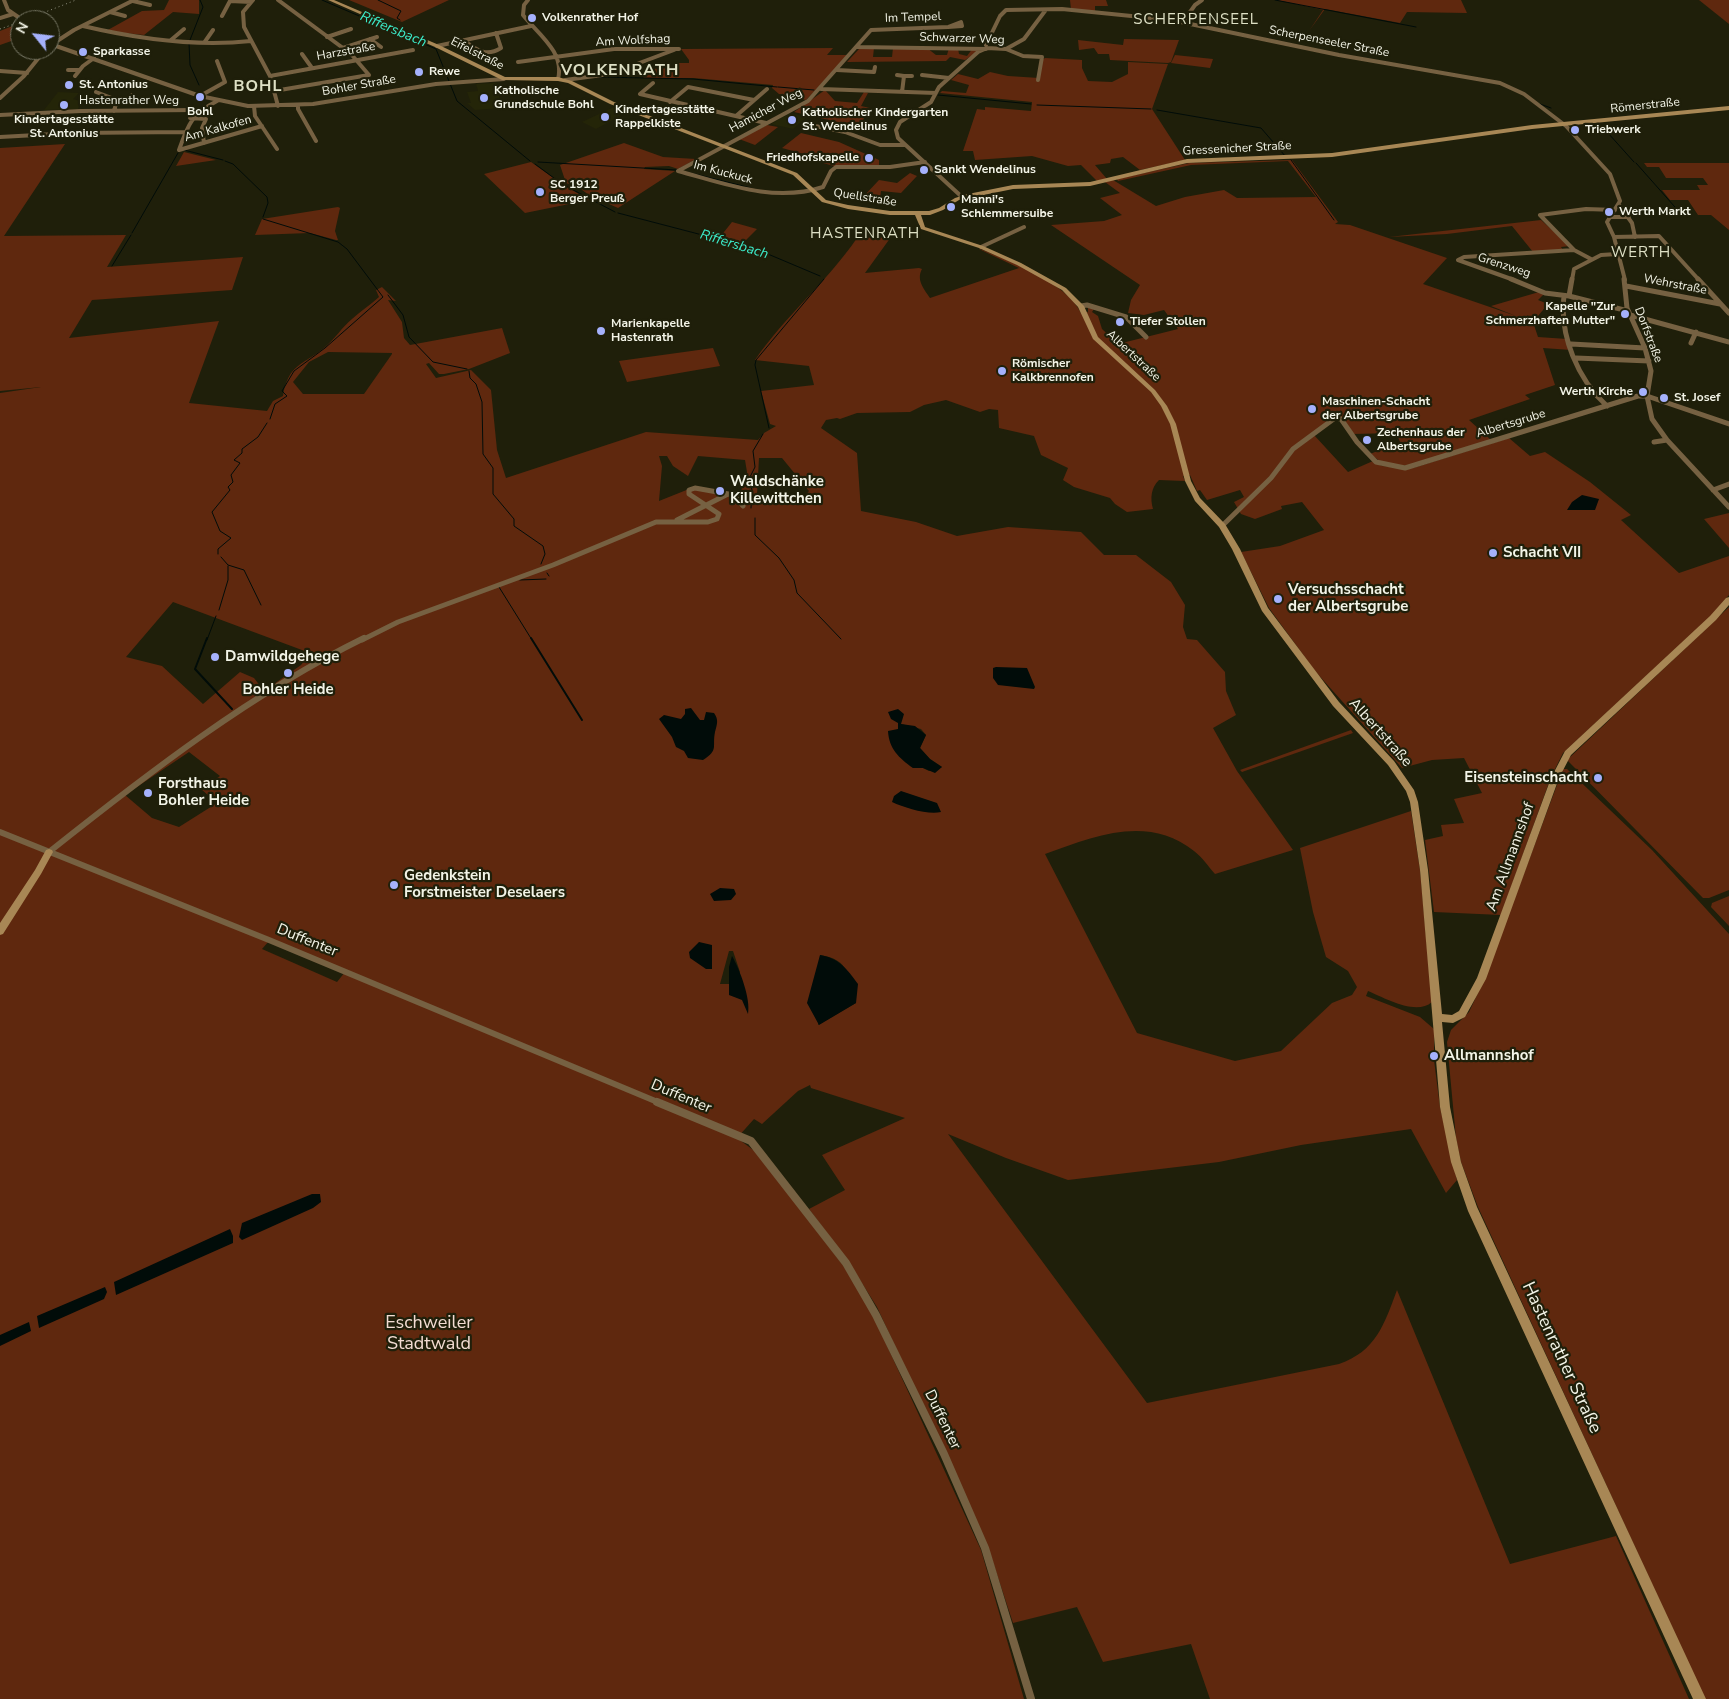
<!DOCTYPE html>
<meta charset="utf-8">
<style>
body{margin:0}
#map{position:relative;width:1729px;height:1699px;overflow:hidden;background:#1f1f0a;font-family:"Nunito Sans",sans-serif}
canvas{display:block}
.north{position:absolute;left:10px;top:10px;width:50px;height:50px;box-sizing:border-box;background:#1f1f0a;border:1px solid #747462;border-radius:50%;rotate:299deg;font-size:14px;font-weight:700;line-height:20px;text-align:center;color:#f3f4e7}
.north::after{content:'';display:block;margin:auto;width:18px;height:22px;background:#a5b1fc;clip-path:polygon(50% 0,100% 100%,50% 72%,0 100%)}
</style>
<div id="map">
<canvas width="1729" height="1699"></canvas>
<div class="north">N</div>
</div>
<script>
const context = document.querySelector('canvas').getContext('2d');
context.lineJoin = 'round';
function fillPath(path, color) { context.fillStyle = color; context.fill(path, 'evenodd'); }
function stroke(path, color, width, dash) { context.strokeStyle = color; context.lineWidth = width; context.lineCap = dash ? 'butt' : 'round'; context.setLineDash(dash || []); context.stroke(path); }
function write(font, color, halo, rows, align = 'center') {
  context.font = font + ' "Nunito Sans",sans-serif'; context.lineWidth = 4.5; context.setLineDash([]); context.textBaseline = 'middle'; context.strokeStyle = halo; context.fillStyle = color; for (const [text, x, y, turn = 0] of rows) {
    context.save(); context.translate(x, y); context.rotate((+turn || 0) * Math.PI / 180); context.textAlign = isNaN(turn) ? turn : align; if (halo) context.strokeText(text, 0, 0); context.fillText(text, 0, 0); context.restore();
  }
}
fillPath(new Path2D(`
 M497,83L501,108L475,110L467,103H471L467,92L478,91L476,84Z
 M58,92L79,93L73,99L80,101L78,109L44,110Z
 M614,107L627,112L596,129L582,122Z
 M790,113L807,117L793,129L771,124Z`), '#242508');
fillPath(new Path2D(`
 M169,0H199V14L173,12L144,35L106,31L142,11L164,10Z
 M349,0H449L402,22Z
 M1070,0H1106L1108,6H1095V12L1071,9Z
 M1277,0H1461L1467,13L1407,12L1400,23L1325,9L1309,31L1323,10Z
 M1699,0H1729V24Z
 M20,23V38L0,45V31Z
 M1124,39L1179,40L1171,62L1168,63L1110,60L1109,54H1098L1094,48L1079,50L1078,40L1123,45Z
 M833,48L827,55H849L806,100L779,94L772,88L773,85L693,78H643L649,69L676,68L679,63H689V60L681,49Z
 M874,48L873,57H892L893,48H927L936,55H947L949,48H958L959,54L967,56L973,48L980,50L965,60L950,57L946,61L847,62L859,49Z
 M1175,55L1213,59L1210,68L1171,63Z
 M1045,58L1082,60V68L1088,81L1112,82L1128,74V62L1168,64L1152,109L1185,160L1140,170L1123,157L1111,159L1110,163L1095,165L1107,179L1097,181L1081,165L1068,166L1032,156L975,160L973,151H963L977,109L985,110V107L1031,111L1032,102L940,93L942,91L966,93L969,85L951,80L958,74L978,79L990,72L1008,76L1039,78L1042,60Z
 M825,90L835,101L857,103L864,92L868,93L861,106L870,108L859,127L794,112Z
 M767,125L778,127L755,145L739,139Z
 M801,133L839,142L879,160V165L834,166L823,163L815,157L782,148Z
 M624,143L663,157L696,159L678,169L669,166L645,167L644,169L675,171L618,208L589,195L578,187L566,183L560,165Z
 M65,144L4,236L126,235L107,267L243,257L232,290L92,300L69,338L219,321L189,403L267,411L273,401L283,396C288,364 303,365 324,348C335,339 342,327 352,319C361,311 370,305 379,297L376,290L382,287L396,301L388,300L402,322L404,338L410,345L502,328L510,353L469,369L444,374H439L429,363L426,364L436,378L471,370L491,390L497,450L506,478L646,432L758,440L764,433L776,426L770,424L761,391L814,385L809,366L755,360C785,316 827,282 857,238L891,237L865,273L919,268L922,269C916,280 924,289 930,298L1019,268L979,249H980C1010,261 1067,283 1081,313L1088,312V306L1094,309L1092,312L1098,316L1102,329L1118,344L1178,329L1164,310L1144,315L1128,313L1131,300L1140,285L1051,225L1104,221L1122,215L1100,198L1120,193L1105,182L1113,180L1156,206L1185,197L1224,190L1237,198L1316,197L1288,161L1191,165L1118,181L1117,179L1189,163L1292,160L1338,222L1335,224L1350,225L1447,258L1423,284L1516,316L1491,306L1539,292L1544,294L1538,300L1548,304L1533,322L1538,337L1567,339L1571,350L1543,348L1555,385L1525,395L1530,399L1469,420L1491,440L1410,466L1384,464L1370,454L1400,442L1396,433L1352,434L1340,415L1314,435L1348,472L1373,461L1382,466L1413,468L1509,438L1530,456L1545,452L1590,482L1631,515L1621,520L1679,573L1729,556V595L1711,616L1563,753L1551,777L1501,915L1434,912L1425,840L1443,836L1441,825L1464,823L1454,799L1482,793L1464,758L1432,760L1402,768L1315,671L1269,608L1241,552L1280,546L1324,530L1302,502L1281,506L1282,509L1255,519L1241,514L1234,502L1244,497L1240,490L1207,500L1200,490L1197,491L1190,475L1183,476L1185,481L1159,480C1151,488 1150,498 1153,509L1127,512L1115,504L1110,498L1074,487L1063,480L1068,468L1041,455L1034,436L999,428L998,410L989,409L980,412L946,400L924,405L910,412L857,413L840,419L837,418L826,420L821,428L857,453L861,511L916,522L957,536L1008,527L1081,532L1104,555H1136L1171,582L1185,605L1183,627L1187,639L1197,640L1225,672L1226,691L1236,715L1213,728L1237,771L1293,850L1215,874C1208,866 1202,857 1194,851C1148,814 1094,836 1045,854L1137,1033L1235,1061L1281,1051L1332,1003L1352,995L1357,987L1348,971L1326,957L1313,912L1300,848L1411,811L1420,870L1432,1002C1416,1016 1385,998 1368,991L1366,996L1420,1017L1434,1029V1060L1440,1107L1457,1180L1446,1193L1411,1129L1301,1145L1219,1162L1068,1180L1006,1158L948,1134L1147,1403L1339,1364C1376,1351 1384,1325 1397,1290L1510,1564L1616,1536L1689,1699H1210L1191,1644L1103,1662L1077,1607L1013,1623L988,1547L877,1307L848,1261L809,1209L845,1190L822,1155L905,1118L811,1088L810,1085L798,1091L762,1124L754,1119L737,1138L756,1152L843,1265L871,1311L981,1550L1024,1699H0V393L41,387L0,391V148ZM328,352L392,353V354L364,394H303L293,382L309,362ZM659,456H667L673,466L688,476L698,456L745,460L747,472L740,494L694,487L659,501L662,466ZM759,458H782L809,491L799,503L757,495ZM173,602L310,653L301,665L264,691L254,678L240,672L203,704L162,666L126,657ZM900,721L901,724L921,729L926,735L920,748L930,759L942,767L929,771L923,768H913L898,729ZM189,752L220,776L201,789L217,803L179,827L152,818L125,795ZM269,941L345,972L337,982L262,949ZM729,951H733L740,972L735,984H720ZM820,955C850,959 849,978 856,1003L818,1025Z
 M184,152L216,160L176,166Z
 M531,162L562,184L589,200L525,213L484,174Z
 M1644,163H1729V230L1711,215H1698L1688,200H1670L1662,190H1700L1697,185H1708L1703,178H1666L1659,167H1647Z
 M910,173L917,176L901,193L881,191L880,199L863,197L879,180L897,183Z
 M338,207L340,208L335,231L338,240H336L310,233L255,235L262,219Z
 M1541,220L1570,246L1561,247L1563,250L1533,252L1512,226L1447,234L1389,237Z
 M732,222L757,229L743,243L720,237Z
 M713,348L720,366L627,382L619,361Z
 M1729,513V548L1704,519Z
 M1729,607V890L1709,898H1703L1567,760Z
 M1351,730L1353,733L1242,772L1240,770Z
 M1563,769H1567L1652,850L1729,934V1699H1705L1478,1207L1461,1162L1456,1138L1447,1042L1451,1030L1469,1012L1484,980Z
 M1729,896V926L1711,907L1712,903Z`), '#5f280e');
fillPath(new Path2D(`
 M1582,495L1599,499L1595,510H1567L1572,502Z
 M996,667L1027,668L1035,687L1034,689L998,685L993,678V668Z
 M691,708L700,720H704L706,712L714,713C719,720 717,724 715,732C712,747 719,750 703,760L688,758L684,751L676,747L672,737L659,719L664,715L681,719L685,714V709Z
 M898,709L904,714L901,724L915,726L926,735L920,748L930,759L942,767L935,773L923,768H913C899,758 889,749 888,731L898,729V723L891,719L888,712Z
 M901,791L937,803L941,812C928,815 905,808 892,802L894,796Z
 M720,888L734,889L736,894L731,900L714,901L710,894Z
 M699,942L712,945V969H706L690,958L689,952Z
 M820,955C839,958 847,969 858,984L856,1003L819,1025L807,1003Z
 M732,956C740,970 751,999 748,1014L742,1000L729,995V967Z
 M312,1194H320L321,1202L313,1208L242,1240L239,1237L242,1223Z
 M230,1229L233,1236V1243L116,1295L114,1282Z
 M105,1287L107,1292L104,1299L39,1328L37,1316Z
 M29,1322L31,1331L0,1346V1335Z`), '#010c09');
stroke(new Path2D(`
 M322,0L436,49L457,101L530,161
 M378,0L401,11L397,18L400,20
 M1275,0L1416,27
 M190,40L203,7L200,0
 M189,43L190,65L199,85
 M599,77L693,79L777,87
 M778,87L814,90
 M938,95L1031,104
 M1540,104L1551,108
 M1037,105L1151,109
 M1157,110L1261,128L1286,157
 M1608,133L1634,162
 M184,150L223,160
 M1291,160L1334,220
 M225,161L233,164L267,197L268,203L263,217
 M538,162L677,170
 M1636,163L1682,215
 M535,164L562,184L615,212
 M691,173L751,188
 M618,213L756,249L820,276
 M263,219L338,242L347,249L383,297L325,348L294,371L282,391L287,396L275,404L270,419
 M132,233L178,153
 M112,266L131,235
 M388,295L403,315L409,337L433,362L467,369
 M469,371L470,378L476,384L482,402L483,454L493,468V494L514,519V526L543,546L545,554L541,564
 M769,428L755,365L756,360L824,279
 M751,508L752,490L749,479L755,467L753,451L763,434
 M755,518V535L779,558L794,580L797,593L841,639
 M218,554V549L231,538L220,531L212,512L230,490L228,487L233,482L231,475L240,463L234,460L242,453V449L258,437L267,423
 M221,557L228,565L244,570L261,605
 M547,573L549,576
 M520,580L546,579
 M499,587L532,640
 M219,610L228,580V566
 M207,640L216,616`), '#010c09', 1);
stroke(new Path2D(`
 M207,638L195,669L232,709
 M531,638L582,720`), '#010c09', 2);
stroke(new Path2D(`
 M4,0L8,10L21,19
 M253,0L243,12L244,27L270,76L278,106
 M528,0L524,5L523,15C538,34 565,52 558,79
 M133,1L150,5
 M110,12L125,16
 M222,16L230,1L251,2
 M0,18L13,14
 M961,22L962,26L948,27Z
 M1183,22L1195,5L1202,0
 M83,26C138,39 194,47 251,41
 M327,37L351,29
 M370,39L381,47
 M171,40L184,29
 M463,40C476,49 485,58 501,48L496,33
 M54,43L74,30L134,0
 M204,43L213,30
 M986,45L1000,16L1006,10L1062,9L1171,20L1339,55L1500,83L1524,94L1566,126L1610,174L1620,201L1607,222L1614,237L1625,280
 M56,46L200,96L248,106L313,104L436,84L504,79
 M437,46L531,26
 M857,47L986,49
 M343,48L377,37
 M1006,49L1024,39L1045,11
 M302,54L312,68
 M518,62L614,49H679
 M68,70H79
 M837,70L874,72L875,67
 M0,71L27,73
 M897,75L904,76
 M922,75L949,78
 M75,76L83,66L94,58
 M270,76L413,50
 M565,80L610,74L674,50
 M653,83L640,94L766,123
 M821,89L936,93
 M274,91L369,75L351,54L278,0
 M96,92L117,100L114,111
 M902,92L904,76H912
 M200,96L225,82L217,61
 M0,98L24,76L45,50
 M117,100L130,98L132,95
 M217,101C192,114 188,124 179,150L262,126
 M670,102L688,87L754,100
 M298,105V109L316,141
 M254,106L255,116L277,149
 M0,115L81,111L197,110
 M736,116L767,89
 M190,118L206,119L202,128L204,143
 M810,125L845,132L880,145H905
 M0,137L73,133L185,132
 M678,171L808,101L871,30L948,27
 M678,171C726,184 774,203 823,187L831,171L836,167H890L925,162
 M962,197L898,138L896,130L900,122L931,102L939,87L978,52L987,48L1006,49L1023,56L1042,57L1038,80
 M1619,205L1632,223L1635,237
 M1609,217H1629
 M1614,237L1659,236L1699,280
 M981,247L1024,227
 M1591,259L1574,250L1540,215L1586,209L1615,210
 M1514,280L1458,260L1464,257L1574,250
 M1572,280L1574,269L1601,255L1617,254`), '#766142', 4);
stroke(new Path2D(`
 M1511,279L1545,293L1569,296L1628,311
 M1624,279L1627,308L1645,348L1651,371L1647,396L1652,419L1667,440L1729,507
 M1698,279L1729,313
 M1626,286L1720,304
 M1564,296C1559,335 1578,380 1607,406
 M1569,296L1572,279
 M1081,306L1087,305L1126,317L1146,337
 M1630,315L1729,342
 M1691,343L1696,332
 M1571,344L1645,348
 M1576,358L1649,361
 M1654,442L1667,440
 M1713,490L1729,484
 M677,520L728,494
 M1222,526L1271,478L1293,449L1335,418L1341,419L1357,442L1376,462L1405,468L1638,396H1647L1729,424
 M362,640L398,622L553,565L656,522H708L717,519L719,514L689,494V490L695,488L734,495L743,506`), '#766142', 5);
stroke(new Path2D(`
 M0,832L269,940L660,1103
 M49,852C147,774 252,693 364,638`), '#766142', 6);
stroke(new Path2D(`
 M657,1102L751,1141L846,1263L876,1315L944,1454L985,1548L1031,1699`), '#766142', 8);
fillPath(new Path2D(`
 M328,0H334L439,45L505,77H558L572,81L614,102L797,173L826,200L848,205L890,211H929L939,208L955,198L968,194L1013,185L1090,182L1187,159L1332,153L1532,125L1729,106V110L1532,129L1332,157L1187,163L1090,186L1013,189L959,200L943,210L930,215H921L925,227L983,246L1021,263L1066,288L1084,306L1098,337L1155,390L1167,406L1176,424L1191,481L1200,498L1225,524L1240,549L1268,608L1339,702L1394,761L1414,790L1418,802L1428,870L1442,1014L1452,1015L1459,1011L1477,978L1551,778L1565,751L1710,616L1726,598L1729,597V605L1716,620L1571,755L1559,778L1486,979L1465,1017L1453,1023L1442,1022L1450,1107L1461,1162L1477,1207L1706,1699H1693L1468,1211L1451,1162L1440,1107L1420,870L1410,802L1406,791L1388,765L1333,706L1262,611L1232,549L1219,527L1195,501L1185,481L1170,424L1161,406L1151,392L1093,339L1078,307L1062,290L1017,265L979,248L921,229L915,215H890L848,209L822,202L793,175L610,104L568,83L558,81L502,80L435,47Z
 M49,849L52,850L53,852L41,874L3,934L0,935V923L35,870L46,850Z`), '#a88755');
stroke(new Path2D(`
 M25,20L76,0
 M0,29L20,22`), '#919281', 1, [1, 3]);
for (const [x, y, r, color] of [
 [532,18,5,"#a5b1fc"],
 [83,52,5,"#a5b1fc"],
 [419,72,5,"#a5b1fc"],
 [69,85,5,"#a5b1fc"],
 [200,97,5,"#a5b1fc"],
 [484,98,5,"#a5b1fc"],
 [64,105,5,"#a5b1fc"],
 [605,117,5,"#a5b1fc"],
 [792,120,5,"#a5b1fc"],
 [1575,130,5,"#a5b1fc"],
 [869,158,5,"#a5b1fc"],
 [924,170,5,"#a5b1fc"],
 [540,192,5,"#a5b1fc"],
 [951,207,5,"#a5b1fc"],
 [1609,212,5,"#a5b1fc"],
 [1625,314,5,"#a5b1fc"],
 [1120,322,5,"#a5b1fc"],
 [601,331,5,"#a5b1fc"],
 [1002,371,5,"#a5b1fc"],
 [1643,392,5,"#a5b1fc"],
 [1664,398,5,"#a5b1fc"],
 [1312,409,5,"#a5b1fc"],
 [1367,440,5,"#a5b1fc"],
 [720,491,5,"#a5b1fc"],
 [1493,553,5,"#a5b1fc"],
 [1278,599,5,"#a5b1fc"],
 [215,657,5,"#a5b1fc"],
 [288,673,5,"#a5b1fc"],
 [1598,778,5,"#a5b1fc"],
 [148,793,5,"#a5b1fc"],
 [394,885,5,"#a5b1fc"],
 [1434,1056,5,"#a5b1fc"]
]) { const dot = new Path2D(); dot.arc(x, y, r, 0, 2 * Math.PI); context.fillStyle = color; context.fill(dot); stroke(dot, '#1f1f0a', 2); }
write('bold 12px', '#f3f4e7', '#1f1f0a', [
 ["Volkenrather Hof",542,18],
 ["Sparkasse",93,52],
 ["Rewe",429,72],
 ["St. Antonius",79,85],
 ["Katholische",494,91],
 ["Grundschule Bohl",494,105],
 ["Kindertagesstätte",615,110],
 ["Rappelkiste",615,124],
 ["Bohl",200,112,"center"],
 ["Katholischer Kindergarten",802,113],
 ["St. Wendelinus",802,127],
 ["Kindertagesstätte",64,120,"center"],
 ["St. Antonius",64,134,"center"],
 ["Triebwerk",1585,130],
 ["Friedhofskapelle",859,158,"right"],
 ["Sankt Wendelinus",934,170],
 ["SC 1912",550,185],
 ["Berger Preuß",550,199],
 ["Manni's",961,200],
 ["Schlemmersuibe",961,214],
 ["Werth Markt",1619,212],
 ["Kapelle \"Zur",1615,307,"right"],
 ["Schmerzhaften Mutter\"",1615,321,"right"],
 ["Tiefer Stollen",1130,322],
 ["Marienkapelle",611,324],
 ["Hastenrath",611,338],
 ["Römischer",1012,364],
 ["Kalkbrennofen",1012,378],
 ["Werth Kirche",1633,392,"right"],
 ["St. Josef",1674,398],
 ["Maschinen-Schacht",1322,402],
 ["der Albertsgrube",1322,416],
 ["Zechenhaus der",1377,433],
 ["Albertsgrube",1377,447]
], 'left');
write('12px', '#f3f4e7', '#1f1f0a', [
 ["Im Tempel",913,18,-2],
 ["Schwarzer Weg",962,39,2],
 ["Am Wolfshag",633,41,-3],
 ["Scherpenseeler Straße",1329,42,11],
 ["Harzstraße",346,52,-10],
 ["Eifelstraße",477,54,27],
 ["Bohler Straße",359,86,-10],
 ["Hastenrather Weg",129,101],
 ["Römerstraße",1645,106,-6],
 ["Hamicher Weg",766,111,-28],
 ["Am Kalkofen",218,129,-16],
 ["Gressenicher Straße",1237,149,-3],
 ["Im Kuckuck",723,173,15],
 ["Quellstraße",865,198,9],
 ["Grenzweg",1504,266,18],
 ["Wehrstraße",1675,285,11],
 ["Dorfstraße",1648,335,69],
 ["Albertstraße",1133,356,43],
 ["Albertsgrube",1511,424,-17]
]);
write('italic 14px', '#3cebca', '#1f1f0a', [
 ["Riffersbach",393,30,23],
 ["Riffersbach",734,245,17]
]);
context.letterSpacing = '1px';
write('15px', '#dee0c5', '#1f1f0a', [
 ["SCHERPENSEEL",1196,20],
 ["HASTENRATH",865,234],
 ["WERTH",1641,253]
]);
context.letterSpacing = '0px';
write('bold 15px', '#f3f4e7', '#1f1f0a', [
 ["Waldschänke",730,482],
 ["Killewittchen",730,499],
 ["Schacht VII",1503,553],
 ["Versuchsschacht",1288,590],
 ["der Albertsgrube",1288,607],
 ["Damwildgehege",225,657],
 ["Bohler Heide",288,690,"center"],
 ["Eisensteinschacht",1588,778,"right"],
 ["Forsthaus",158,784],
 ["Bohler Heide",158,801],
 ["Gedenkstein",404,876],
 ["Forstmeister Deselaers",404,893],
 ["Allmannshof",1444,1056]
], 'left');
write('15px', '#f3f4e7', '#1f1f0a', [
 ["Albertstraße",1380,733,48],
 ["Am Allmannshof",1511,857,-70],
 ["Duffenter",307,941,22],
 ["Duffenter",681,1097,23],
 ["Duffenter",942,1420,64]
]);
context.letterSpacing = '1px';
write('bold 16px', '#dee0c5', '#1f1f0a', [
 ["VOLKENRATH",620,71],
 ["BOHL",258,87]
]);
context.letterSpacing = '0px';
write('18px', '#f3dcd2', '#1f1f0a', [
 ["Eschweiler",429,1324],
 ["Stadtwald",429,1345]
]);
write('18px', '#f3f4e7', '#1f1f0a', [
 ["Hastenrather Straße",1561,1358,65]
]);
</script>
